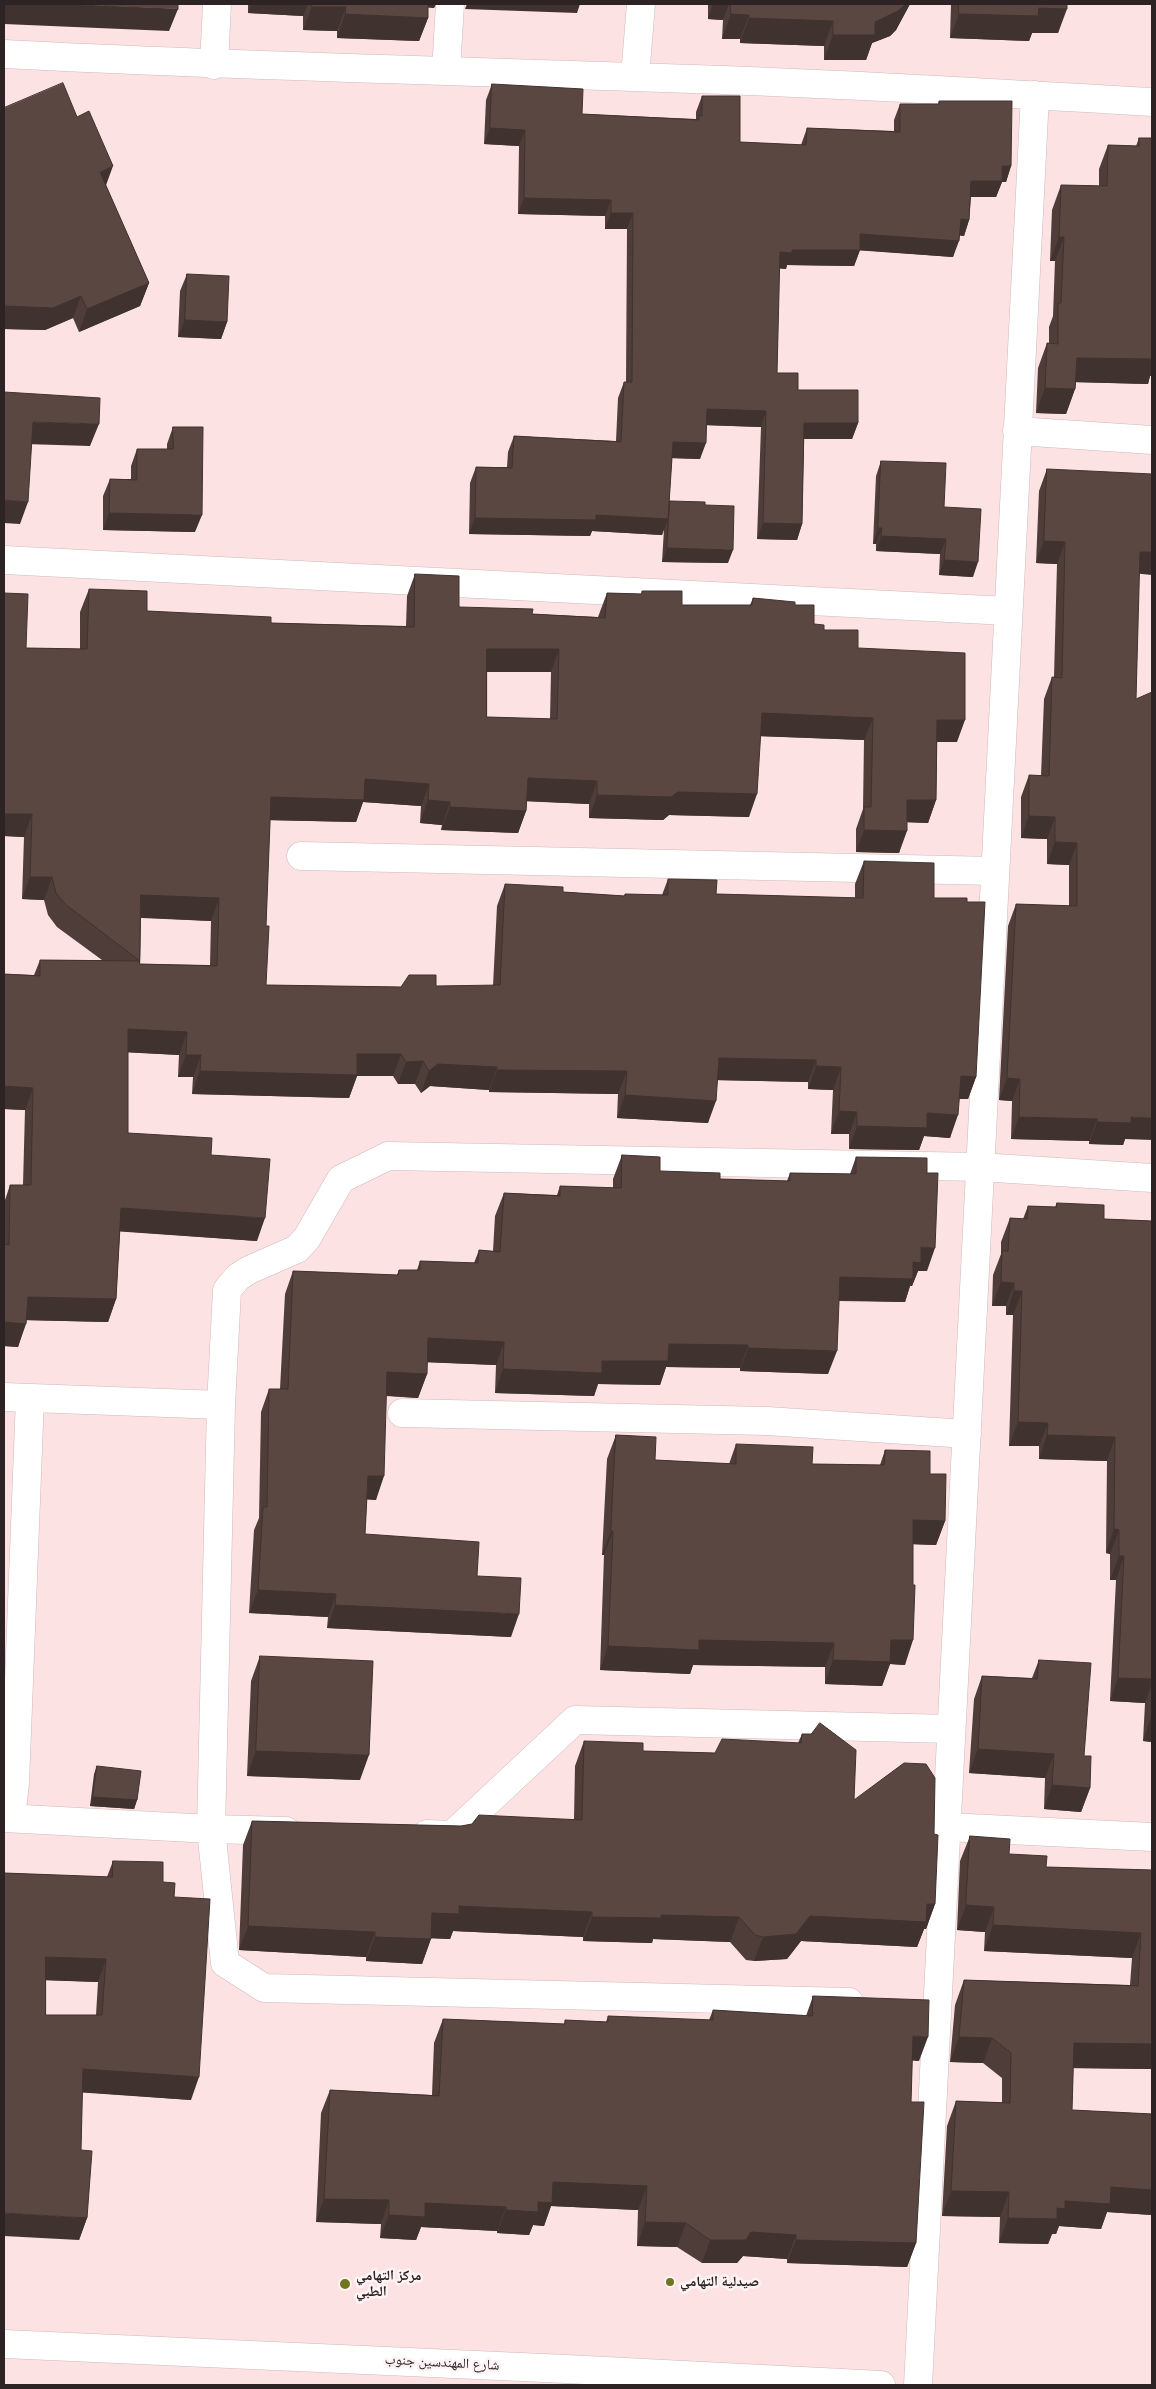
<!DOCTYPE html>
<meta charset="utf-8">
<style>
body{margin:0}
#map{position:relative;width:1156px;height:2389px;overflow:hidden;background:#fce2e3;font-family:"Varela Round",sans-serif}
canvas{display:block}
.frame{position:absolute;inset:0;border:5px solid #2d2324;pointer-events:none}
</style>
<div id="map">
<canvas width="1156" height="2389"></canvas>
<div class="frame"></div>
</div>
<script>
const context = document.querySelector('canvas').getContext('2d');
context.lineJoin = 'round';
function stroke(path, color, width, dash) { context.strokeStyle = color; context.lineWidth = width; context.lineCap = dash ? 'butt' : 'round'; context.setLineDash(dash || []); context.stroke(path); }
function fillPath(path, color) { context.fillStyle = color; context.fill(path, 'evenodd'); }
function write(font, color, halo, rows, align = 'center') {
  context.font = font + ' "Varela Round","Noto Naskh Arabic",sans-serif'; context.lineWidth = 5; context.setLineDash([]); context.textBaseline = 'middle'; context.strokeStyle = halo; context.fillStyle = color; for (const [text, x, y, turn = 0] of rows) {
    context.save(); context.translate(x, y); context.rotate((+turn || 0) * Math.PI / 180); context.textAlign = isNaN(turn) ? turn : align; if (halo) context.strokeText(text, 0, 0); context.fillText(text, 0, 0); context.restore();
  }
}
const minor = new Path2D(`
 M4,54C213,65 423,70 633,77C806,82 979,92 1152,102
 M214,65L217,4
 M446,71L450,4
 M635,77L641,4
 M1017,431L1152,440
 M4,560L1008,611
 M301,856L995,871
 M4,1397L221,1405
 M402,1413L767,1421L967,1434
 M4,1818L211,1829L221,1405L227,1290L238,1277L249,1270L297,1249L307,1238L341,1179L388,1156L980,1167L1152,1178
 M11,1818L15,1783L30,1398
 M947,1827L1152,1837
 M286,1831L211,1829L225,1963L264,1988L849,2002
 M427,1834L452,1835L575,1720L951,1729
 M918,2385L1035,95`);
const trunk = new Path2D(`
 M4,2344L566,2369L881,2385`);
stroke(minor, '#d1b8ba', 29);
stroke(trunk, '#d1b8ba', 29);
stroke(minor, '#fff', 28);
stroke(trunk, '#fff', 28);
fillPath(new Path2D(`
 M248,4H436L434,8L428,7V18L419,41L337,38V31L303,30V16L248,13Z
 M708,4H910L896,30L890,36L872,43L866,60H824V46L740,43V39H722L723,20L708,19Z
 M951,4H1067L1058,33H1032L1029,41L950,38Z
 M492,84L582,114L696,119V112L702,96L740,142L801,145L807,128L894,131V120L900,104H938L939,101L1011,166L1006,182H1002L996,197H971L969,220L964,236L959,235L953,257L860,250L854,266L787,265L786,269L779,268L777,373L798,390L858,423L852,439H804L802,524L797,540L757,539L761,427L706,425L700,459L672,458L669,504L670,501L705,505L728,563L662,562L664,529L662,535L592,531L590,536L469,534L470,483L476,467H507L508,452L514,436L616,441L618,398L624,382H626L627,229H605V216L518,214L519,146L484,144L486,100Z
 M4,108L106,186L149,283L140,306L79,332L73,318L45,330L4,329Z
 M1139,138L1150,376L1148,384L1076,382L1075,389L1066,414L1036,413L1038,368L1047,343H1049V327L1053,316L1055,261H1050L1052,210L1061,185L1099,186V169L1108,145L1136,146Z
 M187,274L227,322L221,339L178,337L180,291Z
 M173,427L195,532L103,530V496L110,479H131V466L137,449H167V444Z
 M881,461L944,507L973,577L939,575L940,554L876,551V544H873L876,476Z
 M1047,469L1139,574L1125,1139L1123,1145L1089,1144V1141L1011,1139L1012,1101L999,1100L1008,926L1016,904L1069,906V865L1047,864V839L1021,838V797L1029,775L1041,776L1044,699L1052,677H1054L1057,564L1036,563L1039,491Z
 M415,574L459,607L532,614L598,617L607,593L641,594L642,591L682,605H750L753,598L795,605L814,624L858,648L957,742H937L936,800L928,823L907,822L899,853L856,852V829L863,809L864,740L760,736L749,817L669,815L663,820L589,818V804L527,801L526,811L518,833L441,830L442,825L420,823L421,806L363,802L356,822L270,820L266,926V985L401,987L493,986L497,906L505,884L563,892L624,896L625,894L662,895L668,879L716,894L855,898V884L864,861L934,898L976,1077L968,1099H959L950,1138L924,1136L919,1150L849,1149V1134H831L833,1090L808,1089V1082L717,1080L708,1123L617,1118L618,1094L489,1092V1090L430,1086L421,1093L415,1084H398L393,1076H357L349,1098L192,1094L193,1077H178L179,1055L128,1052V1133L211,1155L257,1241L120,1231L116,1299L108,1322L26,1320L18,1347L4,1346V1203L10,1185H23L25,1110L4,1109V974L34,975L40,960H102L57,927L48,915L44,900L22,899L24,837L4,836V593L26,648L80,649V612L89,589L147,611L271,623L406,626L407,596ZM487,672H551L550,719L487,717ZM141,918L211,921L210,965L140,964Z
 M622,1155L660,1171L720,1179L787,1181L790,1173L850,1174L856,1157L927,1271H918L912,1286H910L905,1302L839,1301L828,1374L740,1371V1368L666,1367L660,1385L598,1384L594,1396L495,1393L496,1365L427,1362V1374L418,1398L386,1396L376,1500L367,1499L365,1534L477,1576L511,1637L327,1628L328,1617L249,1613L254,1530L259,1518L261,1412L269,1389H280L285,1294L293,1271L397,1275L399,1270H417L420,1261L474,1263L479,1250L493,1251L495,1216L504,1193L557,1195L560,1186L613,1188V1179Z
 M1057,1203L1104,1219L1152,1221V1742L1143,1741L1145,1703L1110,1701L1116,1580H1110V1554L1106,1553L1107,1461L1039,1459V1446H1009L1013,1315H1006V1306H992L993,1275L1001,1254V1242L1010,1218L1023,1219L1028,1206L1055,1207Z
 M616,1435L655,1460L729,1464L736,1444L812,1464L880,1465L885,1450L930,1474L945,1521L936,1545L913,1544L905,1665L890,1664L882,1686L825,1684V1667L693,1665L690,1674L600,1670L604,1555H602L607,1459Z
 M260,1656L360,1780L247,1776L251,1681Z
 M1039,1660L1084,1756L1090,1788L1081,1812L1044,1809L1045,1778L969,1773L974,1699L982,1676L1032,1678Z
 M802,1734L854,1800L934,1834L935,1904L926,1929H924L917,1947L801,1941L787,1959L754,1961L746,1960L730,1942L653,1939L652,1943L583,1941V1937L453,1931L450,1939L431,1938L422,1964L366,1961V1957L239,1950L243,1845L252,1821L461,1826L574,1819L575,1766L584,1741L643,1751L715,1753L798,1743Z
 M97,1766L137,1800L134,1809L90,1806L94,1774Z
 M970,1836L1009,1854L1046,1867L1152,1870V2069L1073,2068L1072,2110L1152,2114V2215L1107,2212L1101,2229L1059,2226L1056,2234H1052L1048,2244L999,2243L1000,2217L942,2216L947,2126L956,2101L1002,2103V2078L983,2063L950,2062L955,2005L964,1980L1130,1985L1132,1958L984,1951L985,1932L957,1930L960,1861Z
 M113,1861L163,1882L174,1897L191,2100L82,2092L81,2150L87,2218L79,2240L4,1873L107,1877ZM46,1980L98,1982L96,2015H46Z
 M813,1996L919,2061L912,2060L911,2102L916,2243L907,2267L787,2263V2259L743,2256L737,2263H702L677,2247L637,2246L638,2210L551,2206L544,2226L533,2225L529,2235L497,2233V2231L421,2227L416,2240L380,2238L381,2224L316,2222L321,2113L330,2090L432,2095L434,2043L443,2019L564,2024L565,2020L606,2022L608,2016L709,2020L713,2010L806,2016Z`), '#4e3d39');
fillPath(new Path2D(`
 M4,4H58L178,9L169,31L4,24Z
 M251,4H308L303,16L248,13Z
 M422,4H436L434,8L420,7Z
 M467,4H580L577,13L465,9Z
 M713,4H729L723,20L708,19Z
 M906,4H910L896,30L890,36L872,43L866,60H824L833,35L875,22Z
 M312,7H346L337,31L303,30Z
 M1039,8L1067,9L1058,33H1032L1029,41L950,38L959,14Z
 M345,14L428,18L419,41L337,38Z
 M731,14L749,15L740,39H722Z
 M749,18L833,21L824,46L740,43Z
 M490,128L525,130L519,146L484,144Z
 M113,166L105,188L100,172Z
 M1002,166H1011L1006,182H1002L996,197H966L971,181Z
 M524,198L611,200L605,216L518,214Z
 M611,213H633L627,229H605Z
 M961,219L969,220L964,236L955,235Z
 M860,234L959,241L953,257L854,250Z
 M1059,237H1064L1055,261H1050Z
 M792,250H860L854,266L787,265L786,269L774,268L780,252Z
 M149,283L140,306L79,332L87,309Z
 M81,296L73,318L45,330L4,329V306Z
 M185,320L227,322L221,339L178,337Z
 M1077,358L1152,359V376H1150L1148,384L1068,382Z
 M1045,388L1075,389L1066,414L1036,413Z
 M707,409L766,411L761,427L701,425Z
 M33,422L99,424L90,446L25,444Z
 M804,423H858L852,439H798Z
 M673,442L706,443L700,459L667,458Z
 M4,500L28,502L20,524L4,523Z
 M109,513L202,515L195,532L103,530Z
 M596,515L668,519L662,535L592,531L590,536L469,534L475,518Z
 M763,523L802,524L797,540L757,539Z
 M878,528H882L876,544H873Z
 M881,536L946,539L940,554L876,551Z
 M1044,541L1065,542L1057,564L1036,563Z
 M667,548L733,550L728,563L662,562Z
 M1140,552H1152V575L1132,573Z
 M944,560L978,562L973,577L939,575Z
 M487,649H559L551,672H479Z
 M762,713L873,718L864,740L754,736Z
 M937,720H965L957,742H929Z
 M528,778L597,781L589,804L520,801Z
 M365,779L429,784L421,806L363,802L356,822L262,820L271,797Z
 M678,792L757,794L749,817L669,815L663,820L589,818L597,795Z
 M428,800L450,802L442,825L420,823Z
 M907,800H936L928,823L899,822Z
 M450,807L526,811L518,833L441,830Z
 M4,814H32L24,837L4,836Z
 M1029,816L1055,817L1047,839L1021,838Z
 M864,830L907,831L899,853L856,852Z
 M1055,842L1077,843L1069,865L1047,864Z
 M30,877H52L44,900L22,899Z
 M141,895L219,898L211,921L133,917Z
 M128,1029L187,1032L179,1055L120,1052Z
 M357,1054H401L393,1076H357L349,1098L192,1094L200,1071Z
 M186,1055H201L193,1077H178Z
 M719,1058L816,1060L808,1082L711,1080Z
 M423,1061L415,1084H398L406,1062Z
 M438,1064L497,1067L489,1090L430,1086L421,1093L429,1071Z
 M816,1066L841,1067L833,1090L808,1089Z
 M497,1070L627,1071L618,1094L489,1092Z
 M961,1076L976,1077L968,1099H952Z
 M1007,1078L1020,1079L1012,1101L999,1100Z
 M4,1086L33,1088L25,1110L4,1109Z
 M625,1095L716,1101L708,1123L617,1118Z
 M839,1111L857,1112L849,1134H831Z
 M927,1113L958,1115L950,1138L924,1136L919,1150L849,1149L857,1126Z
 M1019,1117L1097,1119L1089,1141L1011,1139Z
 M1131,1117L1152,1118V1140L1125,1139L1123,1145L1089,1144L1097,1122Z
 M121,1208L265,1218L257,1241L113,1231Z
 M921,1247L935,1248L927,1271H918L912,1286H910L905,1302L831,1300L840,1277L913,1262Z
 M1001,1282L1014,1283L1006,1306H992Z
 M1014,1291H1022L1013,1315H1006Z
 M28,1297L116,1299L108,1322L20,1320Z
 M4,1322L26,1324L18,1347L4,1346Z
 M428,1338L504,1342L496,1365L420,1362Z
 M669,1344L748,1345L740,1368L666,1367L660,1385L598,1384L594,1396L495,1393L503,1369L602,1361Z
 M748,1348L837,1351L828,1374L740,1371Z
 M387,1372L427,1374L418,1398L378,1395Z
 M1018,1422L1048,1423L1039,1446H1009Z
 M1047,1435L1115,1437L1107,1461L1039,1459Z
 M368,1476H384L376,1500L359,1499Z
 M913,1520L945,1521L936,1545L905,1544Z
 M1114,1529L1119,1530L1110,1554L1106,1553Z
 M611,1531H613L604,1555H602Z
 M1119,1556H1124L1116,1580H1110Z
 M258,1590L336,1594L328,1617L249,1613Z
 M335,1605L519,1614L511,1637L327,1628Z
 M699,1640L834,1643L825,1667L693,1665L690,1674L600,1670L608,1646Z
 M891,1640H913L905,1665L890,1664L882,1686L825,1684L833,1660Z
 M1118,1678L1152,1679V1683L1145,1703L1110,1701Z
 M1151,1717L1152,1718V1742L1143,1741Z
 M978,1749L1054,1754L1045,1778L969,1773Z
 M256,1751L369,1755L360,1780L247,1776Z
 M1052,1785L1090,1788L1081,1812L1044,1809Z
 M93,1797L137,1800L134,1809L90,1806Z
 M927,1904H935L926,1929H924L917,1947L801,1941L787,1959L754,1961L763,1937L810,1916Z
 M966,1905L994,1907L985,1932L957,1930Z
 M459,1906L592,1912L583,1937L453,1931L450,1939L423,1938L432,1913Z
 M661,1915L739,1917L730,1942L653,1939L652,1943L583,1941L592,1917Z
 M993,1925L1141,1933L1132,1958L984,1951Z
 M248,1926L375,1932L366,1957L239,1950Z
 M375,1937L431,1939L422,1964L366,1961Z
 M46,1957L106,1959L98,1982L38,1980Z
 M913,2036L928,2037L919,2061L904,2060Z
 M959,2037L992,2038L983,2063L950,2062Z
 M1074,2043L1152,2044V2069L1065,2068Z
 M83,2069L199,2077L191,2100L75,2092Z
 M553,2182L647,2186L638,2210L551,2206L544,2226L533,2225L529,2235L497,2233L506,2210L538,2202Z
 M1111,2187L1152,2190V2215L1107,2212L1101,2229L1059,2226L1056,2234H1052L1048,2244L999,2243L1008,2218L1057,2208L1065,2201Z
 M951,2191L1009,2192L1000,2217L942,2216Z
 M324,2199L389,2200L381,2224L316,2222Z
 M425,2203L506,2207L497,2231L421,2227L416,2240L380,2238L389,2215Z
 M4,2213L87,2218L79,2240L4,2236Z
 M645,2222L686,2223L677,2247L637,2246Z
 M751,2232L796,2235L787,2259L743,2256L737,2263H702L710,2240Z
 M796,2240L916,2243L907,2267L787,2263Z`), '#40322e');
const building = new Path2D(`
 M58,4H178V9Z
 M312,4H428V18L345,14L346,7H312Z
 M731,4H906L898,11L875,22V35H833V21L749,18V15L731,14Z
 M959,4H1067V9L1039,8L1038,16L959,14Z
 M63,83L77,117L89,111L113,166L100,172L149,283L87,309L81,296L53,308L4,306V108Z
 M492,84L583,89L582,114L699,120V115L702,116V96H740V142L806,145L807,128L900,132V104H939V101H1012L1011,166H1002V181H971L969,220L961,219L959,241L860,234V250H792V253L780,252L777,373H798V390H858V423H804L802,524L763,523L766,411L707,409L706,443L673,442L668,519L596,515V520L475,518L476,467L512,468L514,436L621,442L624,382H632L633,213H611V200L524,198L525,130L490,128Z
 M1139,138H1152V359L1077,358L1075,389L1045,388L1047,343L1058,344V303H1061L1064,237H1059L1061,185L1107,186L1108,145L1139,146Z
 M187,274L229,276L227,322L185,320Z
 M4,392L100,398L99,424L33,422L28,502L4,500Z
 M173,427H203L202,515L109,513L110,479L137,480V449H173Z
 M881,461L946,463L944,507L981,509L978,562L944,560L946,539L881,536L882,528H878Z
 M1047,469L1152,474V552H1140L1136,699L1152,692V1118L1131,1117V1123L1097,1122V1119L1019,1117L1020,1079L1007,1078L1016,904L1077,906V843L1055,842V817L1029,816V775L1049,776L1052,677L1062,678L1065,542L1044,541Z
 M670,501L705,502V505L734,506L733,550L667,548Z
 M415,574L459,576V607L533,609L532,614L605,618L607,593L642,594V591H682V605H752L753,598L795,602V605H814V624L824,625V630H858V648L965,653V720H937L936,800H907V831L864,830V807H871L873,718L762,713L757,794L678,792L671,797L597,795V781L528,778L526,811L450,807V802L428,800L429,784L365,779L364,800L271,797L266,926H269L266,985L401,987L409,975H436V986L500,985L505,884L563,887V892L625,896V894L668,895V879L717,880L716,894L863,898L864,861L934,863V898H967V902H985L976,1077L961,1076L958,1115L927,1113V1128L857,1126V1112L839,1111L841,1067L816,1066V1060L719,1058L716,1101L625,1095L627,1071L497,1070V1067L438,1064L429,1071L423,1061L406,1062L401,1054H357V1075L200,1071L201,1055H186L187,1032L128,1029V1133L212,1138L211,1155L270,1159L265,1218L121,1208L116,1299L28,1297L26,1324L4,1322V1244L9,1245L10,1185H31L33,1088L4,1086V974L40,976V960L140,961L65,904L56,893L52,877H30L32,814H4V593L28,594L26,648L87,649L89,589L147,591V611L271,617V623L414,627ZM487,649H559L557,719L487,717ZM141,895L219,898L217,966L140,964Z
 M622,1155L660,1157V1171L720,1173V1179L790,1181V1173L856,1174V1157L927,1158V1173H938L935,1248L921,1247V1263L913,1262V1279L840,1277L837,1351L748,1348V1345L669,1344L668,1361H602V1373L503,1369L504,1342L428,1338L427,1374L387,1372L384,1476H368L365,1534L479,1542L477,1576L521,1578L519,1614L335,1605L336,1594L258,1590L263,1507H267L269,1389H288L293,1271L398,1275L399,1270H420V1261L478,1263L479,1250L500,1252L504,1193L560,1196V1186L621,1188Z
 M1057,1203L1104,1205V1219L1152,1221V1679L1118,1678L1124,1556H1119V1530L1114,1529L1115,1437L1047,1435L1048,1423L1018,1422L1022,1291H1014V1283L1001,1282L1002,1251H1008L1010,1218L1027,1219L1028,1206L1056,1207Z
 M616,1435L656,1437L655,1460L736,1464V1444L813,1447L812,1464L884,1465L885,1450L930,1451V1474H946L945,1521L913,1520V1585H915L913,1640H891L890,1662L833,1660L834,1643L699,1640V1650L608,1646L613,1531H611Z
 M260,1656L373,1661L369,1755L256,1751Z
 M1039,1660L1091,1663L1084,1756H1091L1090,1788L1052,1785L1054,1754L978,1749L982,1676L1037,1679Z
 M820,1723L856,1750L854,1800L904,1763L926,1764L935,1778L934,1834L938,1835L935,1904H927L926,1922L810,1916L796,1934L763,1937L755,1935L739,1917L661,1915V1918L592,1917V1912L459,1906V1914L432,1913L431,1939L375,1937V1932L248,1926L252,1821L461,1826L472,1824L479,1815L582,1820L584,1741L643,1743V1751L715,1753L722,1739L801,1743L802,1734H811Z
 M97,1766L141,1771L137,1800L93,1797Z
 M970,1836L1010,1839L1009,1854L1047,1856L1046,1867L1152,1870V2044L1074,2043L1072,2110L1152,2114V2190L1111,2187L1110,2204L1065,2201V2209L1057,2208V2219L1008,2218L1009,2192L951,2191L956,2101L1010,2103L1011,2053L992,2038L959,2037L964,1980L1138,1986L1141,1933L993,1925L994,1907L966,1905Z
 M113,1861L163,1862V1882L175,1883L174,1897L210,1899L199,2077L83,2069L81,2150L92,2151L87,2218L4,2213V1873L112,1877ZM46,1957L106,1959L102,2015H46Z
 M813,1996L929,2000L928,2037L913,2036L911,2102H924L916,2243L796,2240V2235L751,2232L746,2240H710L686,2223L645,2222L647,2186L553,2182L552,2203L538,2202V2212L506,2210V2207L425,2203V2217L389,2215V2200L324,2199L330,2090L439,2096L443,2019L565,2024V2020L608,2022V2016L713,2020V2010L812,2016Z`);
fillPath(building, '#5b4742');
stroke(building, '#40322e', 1);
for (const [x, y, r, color] of [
 [670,2282,5,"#6e7620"],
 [345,2284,6,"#6e7620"]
]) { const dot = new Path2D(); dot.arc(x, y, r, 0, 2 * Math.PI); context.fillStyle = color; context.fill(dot); stroke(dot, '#fef3f4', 2); }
write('bold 14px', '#2d2324', '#fef3f4', [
 ["مركز التهامي",356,2276],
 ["الطبي",356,2292],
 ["صيدلية التهامي",680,2282]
], 'left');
write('14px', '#2d2324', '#fef3f4', [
 ["شارع المهندسين جنوب",442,2363,3]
]);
</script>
